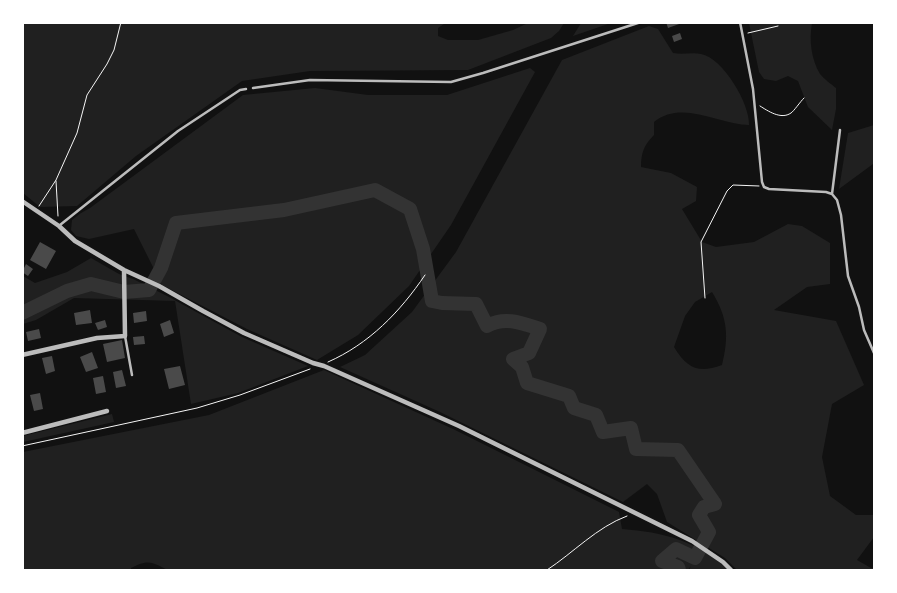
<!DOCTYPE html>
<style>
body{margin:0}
#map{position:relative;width:897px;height:593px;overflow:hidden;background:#111;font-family:"Playfair Display",serif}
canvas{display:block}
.frame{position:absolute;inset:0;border:24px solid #fff;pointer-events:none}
</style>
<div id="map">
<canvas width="897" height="593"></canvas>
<div class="frame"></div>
</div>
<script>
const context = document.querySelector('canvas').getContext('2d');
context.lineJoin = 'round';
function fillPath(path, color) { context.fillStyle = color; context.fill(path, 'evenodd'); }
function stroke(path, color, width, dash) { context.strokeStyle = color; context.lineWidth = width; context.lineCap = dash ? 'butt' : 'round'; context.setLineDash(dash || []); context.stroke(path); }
fillPath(new Path2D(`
 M447,22L438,28V36L448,40H478L513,30L528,23H564L559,31L551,38L468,70L310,71L242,81L136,156L77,206L40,207L23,193L22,23Z
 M581,23V22L611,23L573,36Z
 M749,23H812C809,40 811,59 820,74C824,79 831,84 836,88V109L832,130L808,107L798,81L788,76L776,81L764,79L759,72Z
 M649,26L658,29L673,53C683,55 692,52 701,54C723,58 750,104 749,125C720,125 682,99 654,122V135C644,145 641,153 641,167L671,173L697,187L696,201L682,209L702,242L716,247L754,242L788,224L802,226L830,243V284L807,287L774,310L836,321L864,385L832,404L822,457L830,496L856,515H874V537L857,560L871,568H874V570H737L725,558L667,522L657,494L647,484L623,502L440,412L340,367L365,355L412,312L456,252L562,60ZM712,292C728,318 729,337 722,365C698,374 687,368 674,347L685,316L695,302Z
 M530,68L535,72L451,225L409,286L358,335L317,360L247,329L162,285L134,229L89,239L76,236L71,230L72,220L81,213L90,208L243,95L315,88L368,95H447Z
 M874,125V165L873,164L839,189L848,133Z
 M91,258L119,274L133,279L169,297L242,337L308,366L238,393L191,404L175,301L74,298L36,320L23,324V276L35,283L67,272Z
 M324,370L453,429L619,512L622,529C663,532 698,541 728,570H689L691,566L688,570H168C151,562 149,559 131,568V570H23V452L209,415Z
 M112,414L114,422L23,442V436Z`), '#202020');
stroke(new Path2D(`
 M22,313L67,291L91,284L124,292L149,290L161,268L176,223L284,210L375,190L410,209L423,249L432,301L442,303L476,304L487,326C505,316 522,323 540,329L529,353L513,359L522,367L527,383L569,396L574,408L596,415L603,432L631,428L636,449L678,450L715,504L704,507L699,515L709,532L695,558L676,549L662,561L678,567L679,570`), '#333', 14);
fillPath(new Path2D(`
 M666,22H682V23L668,28Z
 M680,33L682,39L674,42L672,36Z
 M40,242L56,251L46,269L30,260Z
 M26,264L33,269L28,276L22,272Z
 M90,310L92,323L76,325L74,313Z
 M146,311L147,321L134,323L133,313Z
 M105,320L107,327L98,330L95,323Z
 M170,320L174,333L164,337L160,324Z
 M39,329L41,338L28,341L26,332Z
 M144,336L145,344L134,345L133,337Z
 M122,340L125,358L107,362L103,344Z
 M92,352L98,368L86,372L80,357Z
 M52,356L55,371L46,374L42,358Z
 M180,366L185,385L169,389L164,369Z
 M122,370L126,386L116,388L113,372Z
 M103,376L106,392L96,394L93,378Z
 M40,393L43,409L34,411L30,395Z`), '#4a4a4a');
stroke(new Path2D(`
 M748,33L778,26
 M760,106C768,111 781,120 791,113C794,111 800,102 804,98
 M56,181L58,216
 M39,206L56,180L77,133L87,95L107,64L114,50L121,22
 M705,298L701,242L727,191L733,185L759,186
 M328,362C369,344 400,312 425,275
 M22,446L197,408L240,395L310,369
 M547,570C573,553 597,527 627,516`), '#f5f5f5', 1);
stroke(new Path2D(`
 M740,22L753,89L762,182L764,187L769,189L826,192L832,194L837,200L841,215L848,276L859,307L864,330L874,353
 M253,88L310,80L451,82L483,73L641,22
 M832,194L840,130
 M60,225L178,131L240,90L246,89
 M125,336L132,375`), '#bcbcbc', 2.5);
stroke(new Path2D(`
 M22,201L59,226L75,241L124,270L159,286L203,311L244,333L313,363L324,366L459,426L692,541L723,562L731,570
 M22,355L97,338L125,336L124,270
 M22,433L107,411`), '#bcbcbc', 4.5);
</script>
